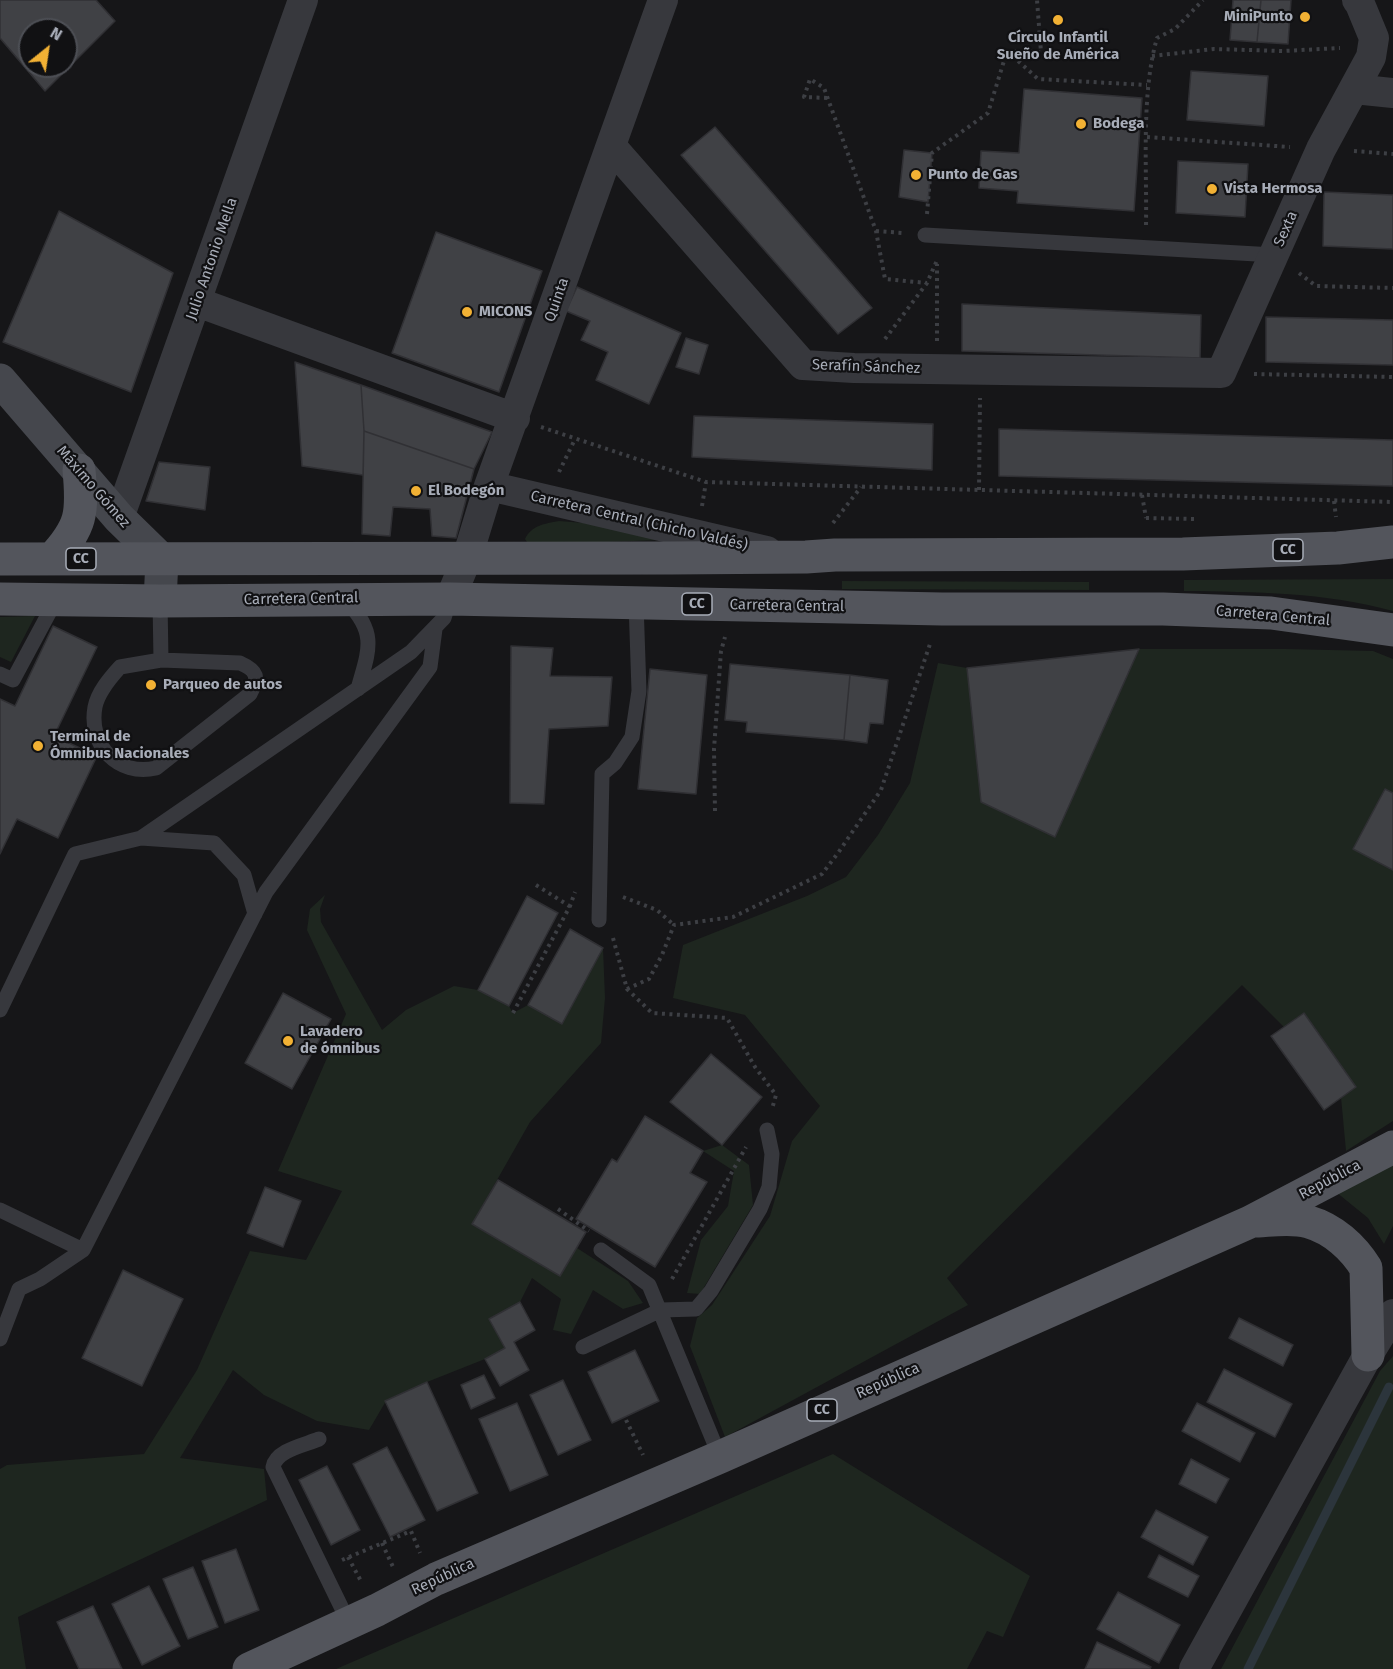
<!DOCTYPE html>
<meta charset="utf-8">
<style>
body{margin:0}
#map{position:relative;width:1393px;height:1669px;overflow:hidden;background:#161618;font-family:"Fira Sans",sans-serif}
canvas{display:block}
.north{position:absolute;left:18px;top:18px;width:60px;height:60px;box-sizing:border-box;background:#111113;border:2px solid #4d4f55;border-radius:50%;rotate:30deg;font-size:16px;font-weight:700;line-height:24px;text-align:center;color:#a8adb8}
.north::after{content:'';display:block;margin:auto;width:21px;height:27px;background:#f2b134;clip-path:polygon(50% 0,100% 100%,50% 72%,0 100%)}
</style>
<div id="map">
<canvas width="1393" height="1669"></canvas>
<div class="north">N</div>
</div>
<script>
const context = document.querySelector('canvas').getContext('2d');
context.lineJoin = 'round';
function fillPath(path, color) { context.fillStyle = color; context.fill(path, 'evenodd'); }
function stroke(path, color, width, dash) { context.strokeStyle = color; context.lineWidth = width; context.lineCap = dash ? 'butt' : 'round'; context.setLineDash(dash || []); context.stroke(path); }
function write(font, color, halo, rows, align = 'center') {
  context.font = font + ' "Fira Sans",sans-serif'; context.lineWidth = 4.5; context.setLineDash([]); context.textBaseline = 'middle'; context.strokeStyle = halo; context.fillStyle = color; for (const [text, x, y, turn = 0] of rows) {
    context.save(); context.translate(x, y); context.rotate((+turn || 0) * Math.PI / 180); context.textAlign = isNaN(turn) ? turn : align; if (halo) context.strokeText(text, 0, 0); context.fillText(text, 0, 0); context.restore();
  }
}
fillPath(new Path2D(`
 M559,521L596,524L660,540L529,545L525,539C532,525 544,524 559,521Z
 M1393,579V611C1324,592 1255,592 1184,591V580Z
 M842,581L1089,582V590L842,589Z
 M35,616L11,662L0,657V617Z
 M1139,649H1286L1373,651L1393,659V793L1385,789L1354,849L1393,870V1121L1346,1151L1341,1097L1356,1087L1304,1013L1284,1027L1242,985L947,1278L968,1305L725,1437L690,1346L697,1318L712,1305L770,1216L792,1141L820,1106L745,1015L673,998L683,945L807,896L846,877L878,835L910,783L938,663L967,668L981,802L1055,837Z
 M325,895L320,909L321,922L382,1030L406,1010L454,986L478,990L509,1006L513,1013L528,1005L562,1024L603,948L605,998L601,1043L530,1122L472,1224L560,1276L577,1248L628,1281L643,1303L623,1309L593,1290L571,1334L553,1330L561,1299L532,1278L520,1302L489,1319L505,1348L485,1359L427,1382L386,1401L369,1430L317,1421L264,1395L233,1370L180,1458L264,1469L267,1500L18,1617L26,1669H0V1469L7,1465L144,1454L197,1370L250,1251L306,1260L342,1191L278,1171L346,1014L307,930L310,909Z
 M722,1145L749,1165L753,1205L700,1294L687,1293L701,1240L728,1206L734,1171L703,1151Z
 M1393,1163V1226L1384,1244L1368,1218L1336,1192Z
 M1393,1356V1669H1221L1380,1371Z
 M833,1454L1030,1576L1003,1637L987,1631L967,1669H336Z`), '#1e261f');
stroke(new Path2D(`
 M1248,1669L1389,1387`), '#2c353c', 9);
const building = new Path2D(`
 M0,0H96L115,21L45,91L0,38ZM30,30H66V66H30Z
 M1233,0H1261L1257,42L1230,40Z
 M1261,0H1291L1288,44L1257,42Z
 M1191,71L1268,76L1264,126L1187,120Z
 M1024,89L1142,98L1134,211L1017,203L1018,191L979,188L981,151L1019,153Z
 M715,127L872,308L838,334L681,155Z
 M904,150L932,153L928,202L899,197Z
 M1178,161L1248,164L1245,217L1176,213Z
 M1324,192L1393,195V249L1323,246Z
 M59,211L173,273L131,392L3,342Z
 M436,232L542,271L499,392L392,353Z
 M577,287L681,333L649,404L596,380L608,352L581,340L590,321L566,311Z
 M962,304L1201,315L1200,358L962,351Z
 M1266,317L1393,320V365L1266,362Z
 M686,338L708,345L699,374L676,367Z
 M295,362L361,385L364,431L363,475L302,466Z
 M361,385L492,432L474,469L364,431Z
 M694,416L933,424L932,470L692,457Z
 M999,429L1393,440V486L999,476Z
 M364,431L474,469L456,538L432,536L430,509L393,507L390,536L362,534Z
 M159,462L210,467L205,510L146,501Z
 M53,626L97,647L54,736L97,756L58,838L17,819L0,854V699L15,706Z
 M511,646L553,648L550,676L612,677L608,726L549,729L544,804L510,803Z
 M1139,649L1055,837L981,802L967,668Z
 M730,664L850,675L844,740L746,732L747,722L725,720Z
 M650,669L707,675L696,794L638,789Z
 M850,675L888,680L883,724L870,723L867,743L844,740Z
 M1385,789L1393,793V870L1353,849Z
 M527,896L558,913L509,1006L478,990Z
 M570,929L603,948L562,1024L528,1005Z
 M283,993L331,1019L292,1089L245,1063Z
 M1304,1013L1356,1087L1324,1110L1271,1036Z
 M711,1054L762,1097L722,1145L670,1102Z
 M645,1116L703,1151L690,1173L707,1182L655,1267L576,1219L612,1159L617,1162Z
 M498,1180L586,1232L560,1276L472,1224Z
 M265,1187L301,1201L283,1247L247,1233Z
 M123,1270L183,1299L142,1386L82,1358Z
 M520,1302L535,1330L514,1342L529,1370L500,1386L485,1359L505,1348L489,1319Z
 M1239,1318L1293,1345L1283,1366L1229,1338Z
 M635,1350L659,1401L612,1423L588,1372Z
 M1224,1369L1292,1404L1275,1437L1207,1402Z
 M484,1375L495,1398L471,1409L461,1385Z
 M563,1380L591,1440L558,1455L530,1395Z
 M427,1382L478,1493L437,1511L385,1401Z
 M517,1403L548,1475L510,1491L479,1419Z
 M1197,1403L1255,1433L1240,1462L1182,1431Z
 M387,1447L425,1520L390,1537L353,1464Z
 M1191,1459L1229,1479L1216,1503L1179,1484Z
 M327,1466L360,1530L331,1545L299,1480Z
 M1156,1510L1208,1537L1193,1565L1141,1537Z
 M236,1549L259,1610L225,1623L202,1561Z
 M1159,1555L1199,1576L1188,1597L1148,1577Z
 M193,1567L218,1627L188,1639L163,1579Z
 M149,1586L180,1646L142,1665L112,1604Z
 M1118,1592L1180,1625L1159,1663L1097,1629Z
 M93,1606L122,1669H79L57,1622Z
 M1097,1642L1151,1667L1150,1669H1085Z`);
fillPath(building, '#404145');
stroke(building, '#303034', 1.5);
stroke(new Path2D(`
 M1007,51L1038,79L1147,85
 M1152,56L1214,49L1283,51L1340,48
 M827,98L804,97L810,79L824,88L876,231L885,279L927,283
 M1147,137L1290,147
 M1354,151L1393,154
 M927,214L932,153L988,113L1007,51L1041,52L1037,0
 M1146,225C1147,166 1141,94 1157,38L1175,29L1203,0
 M876,231L903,233
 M1299,273L1316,286L1393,288
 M885,339L927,283L938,258
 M937,341V264
 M1254,374L1393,377
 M541,427L706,482L1393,502
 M559,472L575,439
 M979,490L980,398
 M1142,495L1146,518
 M1334,501L1336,517
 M702,506L706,482
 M1146,518L1194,519
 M833,523L861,487
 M715,811L714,749L721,651L725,637
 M536,885L571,907
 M623,897L657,910L674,925
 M613,938L627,989L652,1013L727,1018L755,1067L776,1095L772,1109
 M627,989L649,979L662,955L674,925L733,917L822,874L838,853L881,790L931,641
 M513,1013L570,906L575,892
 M558,1209L589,1231
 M672,1279L746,1147
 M626,1420L643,1455
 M382,1543L393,1567
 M348,1557L362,1583
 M342,1560L411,1531L420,1553`), '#3d3f44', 4, [3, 4.5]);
stroke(new Path2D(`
 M925,235L1274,255
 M160,601L161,660
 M348,603C378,634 368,652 358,689
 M161,660L240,663C258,671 259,677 250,694L156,768C118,777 88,745 95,707C98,692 110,678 120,667Z
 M0,674L13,680L56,600
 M141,838L214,843L244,875L255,914
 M599,920L602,774L615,763L632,737L639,691L636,602
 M0,1010L75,854L141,838L411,652L444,618L450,599
 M0,1210L83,1250L266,892L430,667L435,629
 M601,1250L649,1285L720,1457
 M0,1339L19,1289L40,1279L83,1250
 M583,1347L661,1310L696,1309L711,1291L760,1209L769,1187L772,1154L767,1130
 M319,1439C305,1445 276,1450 273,1467L349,1623`), '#37383d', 15);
stroke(new Path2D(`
 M1354,89L1393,93
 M611,146L803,365L854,368L1221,373L1321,149L1371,57L1374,38L1360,4L1357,0
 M197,302L515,418
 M489,486L767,551
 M119,518L303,0
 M450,599L467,558L489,486L663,0
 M1194,1669L1368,1355L1393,1314`), '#37383d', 30);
stroke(new Path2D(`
 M0,380L119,518L162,560L160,601`), '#45474d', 33);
stroke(new Path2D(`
 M0,559L671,558L806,557L835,555L1183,554L1338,548L1393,542
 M52,559C82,527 83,513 79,470
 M0,599L160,601L450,599L942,609H1163L1271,613L1393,630
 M1258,1221C1274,1220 1293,1217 1309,1222C1333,1229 1353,1247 1366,1268L1368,1355
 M249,1669L377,1610L436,1579L720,1457L1250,1222L1393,1147`), '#53555c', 33);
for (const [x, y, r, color] of [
 [1305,17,6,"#f2b134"],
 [1058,20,6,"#f2b134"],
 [1081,124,6,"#f2b134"],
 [916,175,6,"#f2b134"],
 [1212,189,6,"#f2b134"],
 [467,312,6,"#f2b134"],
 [416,491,6,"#f2b134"],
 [151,685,6,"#f2b134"],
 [38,746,6,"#f2b134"],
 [288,1041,6,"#f2b134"]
]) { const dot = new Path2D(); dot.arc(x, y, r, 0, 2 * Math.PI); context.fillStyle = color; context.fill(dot); stroke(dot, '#111113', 2); }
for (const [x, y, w] of [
 [1288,550,30],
 [81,559,30],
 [697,604,30],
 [822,1410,30]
]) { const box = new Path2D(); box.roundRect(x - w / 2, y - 11, w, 22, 4.5); context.fillStyle = '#111113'; context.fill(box); stroke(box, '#a8adb8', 1.5); }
write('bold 14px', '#a8adb8', null, [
 ["CC",1288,550],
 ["CC",81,559],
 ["CC",697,604],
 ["CC",822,1410]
]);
write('bold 15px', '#a8adb8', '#111113', [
 ["MiniPunto",1293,17,"right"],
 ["Círculo Infantil",1058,38,"center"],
 ["Sueño de América",1058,55,"center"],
 ["Bodega",1093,124],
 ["Punto de Gas",928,175],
 ["Vista Hermosa",1224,189],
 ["MICONS",479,312],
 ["El Bodegón",428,491],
 ["Parqueo de autos",163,685],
 ["Terminal de",50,737],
 ["Ómnibus Nacionales",50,754],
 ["Lavadero",300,1032],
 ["de ómnibus",300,1049]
], 'left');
write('15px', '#a8adb8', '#111113', [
 ["Sexta",1286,229,-66],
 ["Julio Antonio Mella",212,259,-71],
 ["Quinta",557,300,-71],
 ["Serafín Sánchez",866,367,2],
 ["Máximo Gómez",93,487,49],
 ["Carretera Central (Chicho Valdés)",639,521,13],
 ["Carretera Central",301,599,-1],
 ["Carretera Central",787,606,1],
 ["Carretera Central",1273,616,5],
 ["República",1330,1180,-28],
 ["República",888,1381,-24],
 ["República",443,1577,-25]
]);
</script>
